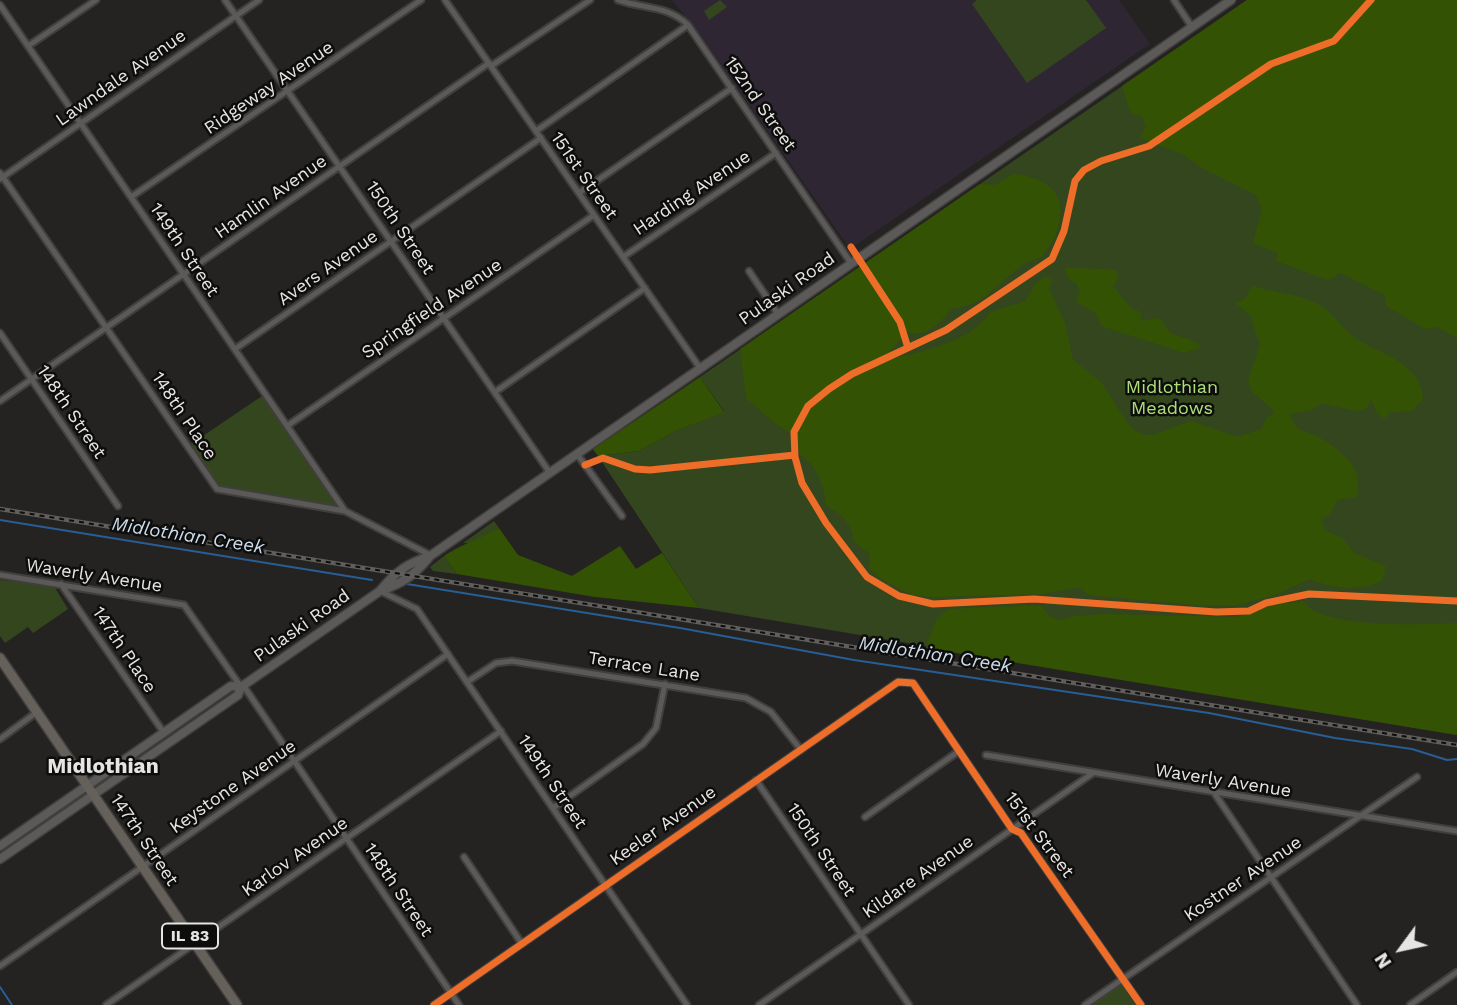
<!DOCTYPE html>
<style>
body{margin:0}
#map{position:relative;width:1457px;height:1005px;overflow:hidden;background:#242321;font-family:"Work Sans",sans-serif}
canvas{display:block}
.north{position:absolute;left:1366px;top:914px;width:70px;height:70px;-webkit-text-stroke:5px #0d0d0b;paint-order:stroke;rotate:237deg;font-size:19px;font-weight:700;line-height:28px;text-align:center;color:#e6e5e3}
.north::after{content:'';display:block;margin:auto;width:24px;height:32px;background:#e6e5e3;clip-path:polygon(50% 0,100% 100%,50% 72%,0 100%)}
</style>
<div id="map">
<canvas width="1457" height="1005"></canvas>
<div class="north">N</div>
</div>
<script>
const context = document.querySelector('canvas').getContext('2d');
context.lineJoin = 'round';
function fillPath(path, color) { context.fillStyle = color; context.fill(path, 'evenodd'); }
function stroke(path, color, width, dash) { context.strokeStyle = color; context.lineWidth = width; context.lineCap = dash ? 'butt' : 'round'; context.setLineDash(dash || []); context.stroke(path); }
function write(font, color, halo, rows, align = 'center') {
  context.font = font + ' "Work Sans",sans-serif'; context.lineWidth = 5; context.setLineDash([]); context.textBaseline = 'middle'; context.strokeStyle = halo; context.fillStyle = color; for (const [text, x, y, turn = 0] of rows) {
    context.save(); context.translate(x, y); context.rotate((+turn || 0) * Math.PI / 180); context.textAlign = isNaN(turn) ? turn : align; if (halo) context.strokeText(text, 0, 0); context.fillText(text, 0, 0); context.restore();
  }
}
fillPath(new Path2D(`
 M672,0H1119L1150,44L850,249L702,37Z`), '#2e2633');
fillPath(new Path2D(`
 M720,0L727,7L709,20L704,11Z
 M977,0H1086L1106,28L1027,83L972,4Z
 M1247,0H1457V735L699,608L598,456L639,451L676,431L724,411L700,377Z
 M265,394L345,511L217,489L188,446Z
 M494,521L499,528L475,543H463Z
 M444,556L457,574L433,571L430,567Z
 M0,580L54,586L68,609L33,633L28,627L5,643L0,636Z
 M1123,979L1141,1005H1085Z`), '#34461e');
fillPath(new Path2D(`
 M1247,0H1457V338L1437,327L1425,329L1386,306L1385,295L1340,273L1328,280L1276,261L1278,253L1253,243L1262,209L1256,195L1204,169L1182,154L1140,138L1146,127L1142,116L1131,114L1122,86Z
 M1014,174C1051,178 1070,197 1056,234C1052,244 1046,250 1041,258C1007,264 992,307 953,308C939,322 929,338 907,332L889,352L895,358C924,351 975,340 990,312L1026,301L1035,284L1045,276L1052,280L1049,289L1065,323L1073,360L1101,382L1130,427L1143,435H1153L1191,421L1237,437L1262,429L1265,420L1275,411L1252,392L1248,380L1260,345L1250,315L1235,303L1245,299L1252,286C1274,292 1305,295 1324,308C1335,315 1342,329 1355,338C1381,355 1420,361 1423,399L1412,411L1391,412L1384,419L1376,411L1371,400L1365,410L1355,411L1322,403L1311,410L1290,414C1294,433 1308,430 1322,439C1346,455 1364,468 1356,498L1338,499L1330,514L1321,519L1325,530L1342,538L1354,553L1386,566L1382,581C1358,592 1332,588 1309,579L1278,594L1237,605H1197L1088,595L1080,587L1042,594L932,597L912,595L881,579L869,568L870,554L854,542C853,524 841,513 826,506C825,487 817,465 800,455L797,437L776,424L746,398L740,349L980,184L995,185Z
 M1064,267C1078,270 1110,267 1116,271L1118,278L1113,286L1131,308L1140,312L1142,321L1155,318L1162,320C1170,342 1189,333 1202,347L1184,353L1101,326L1096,313L1076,302L1080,293L1076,283L1069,280Z
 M700,377L724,412L676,431L639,451L598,456L593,449Z
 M499,528L518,555L572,576L620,546L636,569L662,553L699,608L595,597L457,574L444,556C462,544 480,539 499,528Z
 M1303,601C1322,630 1423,624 1457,623V735L926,648L936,620L949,609L1040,605L1050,617L1061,620L1076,616L1105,614L1236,617L1273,605Z`), '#345204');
stroke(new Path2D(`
 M0,520L372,580
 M407,584L680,628L854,660L1209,713L1335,738L1412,749L1447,760L1457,759
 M0,987L12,1005`), '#295d95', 2);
const street = new Path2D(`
 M225,0L550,473
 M445,0L700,368
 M618,0C643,9 668,5 688,25L851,263
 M1174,0L1192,27
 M0,5L345,511
 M28,46L96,0
 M491,66L590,0
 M536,131L688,25
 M0,173L217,489L345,511L430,555
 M0,179L259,0
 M579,193L732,88
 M131,197L421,0
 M623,257L776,153
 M749,271L778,314
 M0,333L118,506
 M235,349L541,138
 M495,392L645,288
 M0,401L489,63
 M287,426L594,215
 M577,454L622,516
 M0,575L184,605L241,687
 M61,584L164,733
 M380,591L417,609L687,1005
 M467,682L496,663L512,661L746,698L771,712L801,750
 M243,685L459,1005
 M0,739L37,712
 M986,755L1457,831
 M756,780L909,1005
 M1215,794L1357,1005
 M553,808L643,744L656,728L665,684
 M865,817L959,751
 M464,857L522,944
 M0,966L448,654
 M106,1005L501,731
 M434,1005L898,682L913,683L1012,829L1021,833L1141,1005
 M759,1005L1093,773
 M1085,1005L1417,777
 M1410,1005L1457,972`);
const secondary = new Path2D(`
 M380,591C403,583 415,575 430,556
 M0,846L231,686L241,687
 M0,859L238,695L241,687L380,591C395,572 408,563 430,556L1231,0`);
const primary = new Path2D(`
 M0,658L237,1005`);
stroke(street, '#403f3e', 9);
stroke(secondary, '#403f3e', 11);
stroke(primary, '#403f3e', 12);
stroke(street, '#5b5a58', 5);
stroke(secondary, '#5b5a58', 8);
stroke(primary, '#65615a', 9);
const rail = new Path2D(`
 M0,509L1457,745`);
stroke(rail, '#605e5c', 4.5);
stroke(rail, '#0d0d0b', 2, [5]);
stroke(new Path2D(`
 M1371,0L1334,41L1271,64L1149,146L1101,161L1084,170L1075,181L1064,231L1052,259L946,330L852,374L829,389L808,406L794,432L795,457L802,483L826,523L867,577L899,596L933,604L1034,599L1216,612L1249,611L1266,603L1309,594L1457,601
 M851,247L900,322L908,348
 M585,465L603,458L635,469L650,470L795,455
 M434,1005L898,682L913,683L1012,829L1021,833L1141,1005`), '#ee6e29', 7);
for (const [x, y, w] of [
 [190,936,56]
]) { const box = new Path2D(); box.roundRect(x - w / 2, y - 12.5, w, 25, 5); context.fillStyle = '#0d0d0b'; context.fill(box); stroke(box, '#e6e5e3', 2); }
write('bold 16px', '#e6e5e3', null, [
 ["IL 83",190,936]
]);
write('18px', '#e6e5e3', '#0d0d0b', [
 ["Lawndale Avenue",121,78,-35],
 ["Ridgeway Avenue",269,88,-34],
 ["152nd Street",760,104,55],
 ["151st Street",584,176,55],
 ["Harding Avenue",692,193,-34],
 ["Hamlin Avenue",271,197,-35],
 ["150th Street",400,228,56],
 ["149th Street",184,250,56],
 ["Avers Avenue",328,268,-35],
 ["Pulaski Road",787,289,-35],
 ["Springfield Avenue",432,309,-34],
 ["148th Street",71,412,56],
 ["148th Place",184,416,56],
 ["Waverly Avenue",94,576,9],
 ["Pulaski Road",302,626,-35],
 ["147th Place",124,650,56],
 ["Terrace Lane",644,667,9],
 ["Waverly Avenue",1223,781,9],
 ["149th Street",552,782,56],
 ["Keystone Avenue",233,787,-35],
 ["Keeler Avenue",663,826,-35],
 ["151st Street",1039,835,53],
 ["147th Street",144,840,56],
 ["150th Street",821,850,56],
 ["Karlov Avenue",295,857,-35],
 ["Kildare Avenue",918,877,-35],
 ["Kostner Avenue",1243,879,-34],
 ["148th Street",398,890,56]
]);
write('18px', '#ace077', '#0d0d0b', [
 ["Midlothian",1172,388],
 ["Meadows",1172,409]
]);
write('italic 19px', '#cddced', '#0d0d0b', [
 ["Midlothian Creek",188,536,9],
 ["Midlothian Creek",935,655,9]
]);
write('bold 21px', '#e6e5e3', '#0d0d0b', [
 ["Midlothian",103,767]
]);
</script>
